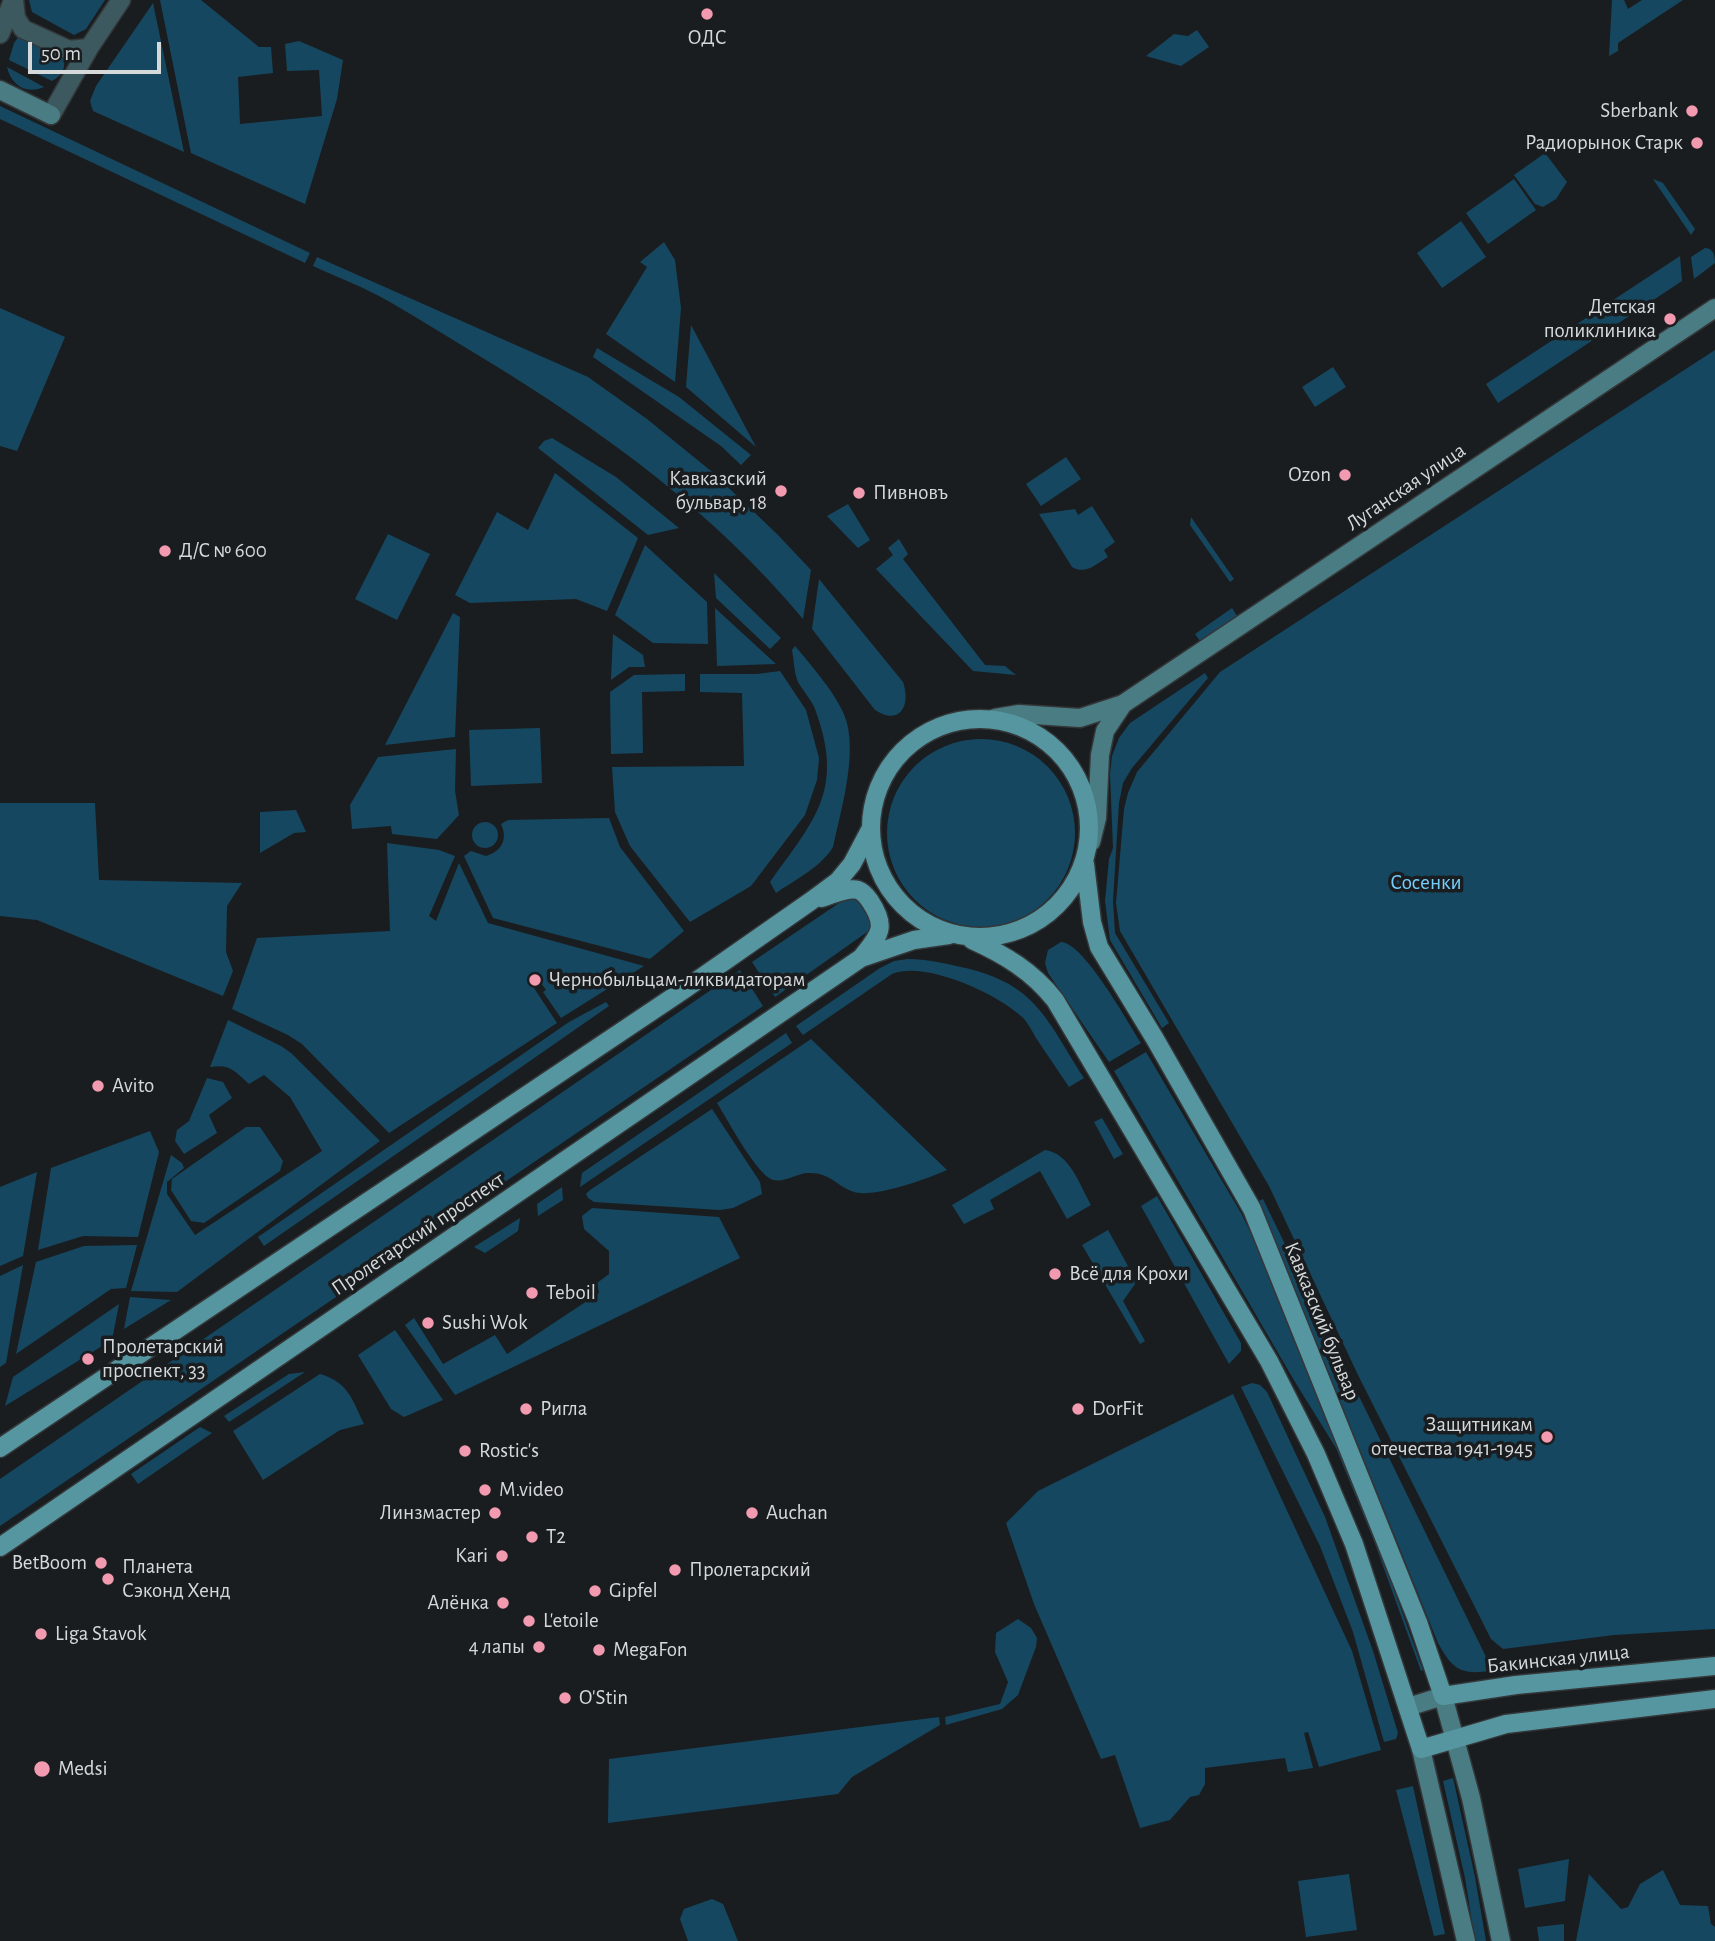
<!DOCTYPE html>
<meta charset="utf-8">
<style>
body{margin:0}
#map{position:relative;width:1715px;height:1941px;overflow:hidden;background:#1a1d1f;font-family:"Alegreya Sans",sans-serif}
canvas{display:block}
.scale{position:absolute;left:28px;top:42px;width:133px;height:32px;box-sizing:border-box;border:4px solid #d6d9da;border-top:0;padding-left:9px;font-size:21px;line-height:24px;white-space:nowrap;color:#d6d9da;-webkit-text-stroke:5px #1a1d1f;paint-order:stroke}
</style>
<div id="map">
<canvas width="1715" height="1941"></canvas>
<div class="scale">50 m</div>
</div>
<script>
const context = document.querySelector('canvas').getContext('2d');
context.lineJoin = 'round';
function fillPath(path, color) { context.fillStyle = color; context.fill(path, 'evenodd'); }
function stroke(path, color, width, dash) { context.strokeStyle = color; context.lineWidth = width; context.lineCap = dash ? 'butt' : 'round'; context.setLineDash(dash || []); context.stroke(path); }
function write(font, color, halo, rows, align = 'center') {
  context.font = font + ' "Alegreya Sans",sans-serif'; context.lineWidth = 7; context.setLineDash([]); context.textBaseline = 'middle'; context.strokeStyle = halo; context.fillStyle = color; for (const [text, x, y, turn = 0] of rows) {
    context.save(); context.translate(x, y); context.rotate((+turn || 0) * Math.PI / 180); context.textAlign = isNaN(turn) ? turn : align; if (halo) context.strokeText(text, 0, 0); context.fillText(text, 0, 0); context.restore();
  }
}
fillPath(new Path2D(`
 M29,0H105L86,29L74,35L32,12Z
 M160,0H201L259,47H271L273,73L238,77L240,124L322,116L319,70L287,71L285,44L299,41L343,60L337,99L305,204L191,153Z
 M1612,0H1624L1628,9L1642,0H1683L1618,43V51L1609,56Z
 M153,3L184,152L93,111L90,101L96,86Z
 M1197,30L1209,47L1181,66L1146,56L1174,34L1188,36Z
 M19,36L63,55C66,68 64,74 52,81L9,60L14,43Z
 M7,67L44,87C26,95 11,85 7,67Z
 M0,106L310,253L305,263L0,119Z
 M1545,153L1567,182L1556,199L1543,207L1535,204L1514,175Z
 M1514,179L1536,210L1488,244L1466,213Z
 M1653,179L1663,183L1695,229L1691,235Z
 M1461,221L1486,257L1442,288L1417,253Z
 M664,242L675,260L681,308L675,382L606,334L647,267L640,262Z
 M1705,248C1714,248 1715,257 1715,263L1694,279L1691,257Z
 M1680,256L1682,281L1498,403L1486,384Z
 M317,257L588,377L647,419L711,471L778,535L811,570L803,619C715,513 604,432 486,360C454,341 423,321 390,302C366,288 339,278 313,266Z
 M0,308L65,337L17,451L0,446Z
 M691,325L756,447L686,387Z
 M597,348L679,397L751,455L741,465L721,446L593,357Z
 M1715,350V1629L1614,1635L1503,1649L1491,1639L1358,1375L1269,1186L1120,931L1116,903L1124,809L1128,793L1137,772L1220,672Z
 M1333,367L1346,387L1315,407L1302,387Z
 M552,438L616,477L679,528L648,535L538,448L544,441Z
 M1066,457L1081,479L1041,506L1026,484Z
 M555,473L638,538L607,611L576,599L470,603L455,595L497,512L528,530Z
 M848,504L870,540L858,548L827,516Z
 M1092,506L1115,542L1104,550L1108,557C1096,564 1086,575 1072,567L1039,514L1075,509L1078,515Z
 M1191,517L1234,579L1230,582L1190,525Z
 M388,534L430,554L397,620L355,599Z
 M899,539L908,554L903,559L985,665L1005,666L1016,675L973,671L876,569L893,555L888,548Z
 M645,545L707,602L708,644L653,643L615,615Z
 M714,573L781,638L770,649L716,598Z
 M819,579L903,682C911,706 900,726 875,710L812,629Z
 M715,608L776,664L717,666Z
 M1232,608L1237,616L1200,641L1195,634Z
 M453,613L460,617L455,737L385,745Z
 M613,634L643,655L645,667H629L611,680Z
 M795,646C811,665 841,699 847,723C856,760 841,810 833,847C821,867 795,880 776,893L770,882C815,819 845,790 815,709C811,699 803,691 798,682C794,673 794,660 792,650Z
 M780,671L806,710L819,758L817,780L805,815L751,886L690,922L630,846L615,812L612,767L744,766L742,693L700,692V674H757Z
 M1205,673L1208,678L1132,768L1123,783L1119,803L1113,901L1115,933L1169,1023L1162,1028L1110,940L1105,901L1109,859L1113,848L1110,774L1112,756L1119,738L1130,723Z
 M685,674V691L642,692L643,753L611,754L610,692L634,675Z
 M540,728L542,783L471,786L469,730Z
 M887 833a94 94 0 1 1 188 0a94 94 0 1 1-188 0Z
 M456,749L455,791L459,815L437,839L392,834L391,826L352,829L350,805L378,757Z
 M0,803H95L99,880L242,883L227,906L226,952L233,971L223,996L37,920L0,916Z
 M296,810L306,832L294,833L260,853V812Z
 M609,818L620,847L684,931L650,959L493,918L464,856L471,851L486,856C502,851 508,839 501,824L508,820Z
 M472 835a13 13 0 1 1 26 0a13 13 0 1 1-26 0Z
 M387,843L439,850L455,856L429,916L436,921L459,863L488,923L644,966L561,1018L543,992L546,990L539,980L532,985L557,1023L389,1133L302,1044L288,1035L232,1009L257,938L390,931Z
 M853,897L862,900L873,924L870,930L775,997L752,962L845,899Z
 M1061,942C1084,943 1127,1021 1141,1043L1109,1062L1048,973L1045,963L1048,950Z
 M908,959C926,959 943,963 961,967C1036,983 1046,1019 1084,1078L1069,1087C1058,1071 1047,1054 1036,1038C1032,1031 1027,1021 1021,1016C996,993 924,960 892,974L803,1035L796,1026L880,968L894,961Z
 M740,970L763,1006L0,1526V1479Z
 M606,1002L609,1006L264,1246L258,1237L569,1022Z
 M228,1020L281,1046L291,1053L380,1141L177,1292L131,1291L171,1155L182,1163L184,1168L167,1182V1194L195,1235L322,1151L290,1097L264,1075L249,1084C234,1071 231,1064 210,1067Z
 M786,1033L792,1043L580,1187L582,1173Z
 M811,1039L947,1170C927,1179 874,1198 854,1192C836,1186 831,1173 810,1173C796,1172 782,1186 769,1178C752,1166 729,1122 717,1103Z
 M1146,1052L1241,1213L1277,1287L1376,1540L1423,1670L1421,1671L1374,1541L1336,1448L1295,1382L1114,1071Z
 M207,1078L223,1082L232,1098L209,1115L217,1133L184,1154L175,1141L177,1130L189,1121Z
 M712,1109L760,1182L762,1194L733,1208L720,1210L594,1202L588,1198L586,1194L590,1190Z
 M1102,1118L1123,1154L1114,1159L1094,1122Z
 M246,1127H260L283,1161L280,1171L204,1223L191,1221L171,1190L172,1179Z
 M150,1131L159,1152L138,1237L83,1236L38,1250L51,1168Z
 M1045,1150C1070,1153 1080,1186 1091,1205L1067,1219L1040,1171L990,1200L994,1209L964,1224L952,1205Z
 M37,1172L23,1256L0,1266V1187Z
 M562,1187L563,1200L538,1216L537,1204Z
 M1157,1196L1241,1343V1351L1229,1364L1141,1206Z
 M1263,1199L1487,1659L1489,1671C1461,1675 1452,1669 1438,1643L1259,1201Z
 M592,1208L719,1217L740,1258L455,1395L405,1325L414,1318L443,1364L495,1335L507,1354L599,1293L597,1283L609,1274V1251L584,1229L582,1216Z
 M520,1218L518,1231L485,1253L474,1247Z
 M1108,1230L1133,1275L1135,1284L1123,1301L1145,1341L1140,1344L1082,1245Z
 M137,1245L126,1288L111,1289L16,1354L36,1262L84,1246Z
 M23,1265L6,1363L0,1367V1276Z
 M130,1297L171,1300L124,1329Z
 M119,1304L112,1340L5,1406L13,1377Z
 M395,1330L443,1400L404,1417L391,1409L358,1355Z
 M305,1372L229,1422L224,1416L289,1374Z
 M320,1374C348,1382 352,1399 364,1424L340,1430L263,1480L233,1431Z
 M1252,1383L1260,1385L1267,1392L1325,1517L1373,1651L1398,1733L1396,1739L1384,1742L1353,1632L1320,1546L1241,1387Z
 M1233,1394L1352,1651L1381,1750L1319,1767L1308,1732L1304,1733L1313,1768L1288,1772L1285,1758L1205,1768V1784L1199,1795L1190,1797L1170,1820L1140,1828L1115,1755L1101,1759L1034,1604L1006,1523L1038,1491Z
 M200,1427L212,1433L138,1484L131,1474Z
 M1018,1619L1031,1628L1037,1638L1036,1647L1018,1695L1002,1709L946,1725L945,1717L1000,1704L1008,1682L995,1652L996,1633Z
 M939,1717L940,1725L852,1777L838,1794L608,1823L609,1759Z
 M1453,1778L1475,1877L1486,1941H1475L1465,1878L1443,1781Z
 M1413,1786L1445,1934L1434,1936L1396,1790Z
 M1569,1859L1565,1901L1525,1908L1518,1869Z
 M1663,1870L1680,1905L1708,1906L1711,1924L1715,1927V1941H1576L1589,1874L1621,1909L1628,1907L1640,1884Z
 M1349,1874L1357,1930L1306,1937L1298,1881Z
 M712,1899L723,1904L738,1941H688L680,1919L684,1909Z
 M1564,1924V1941H1539L1537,1927Z`), '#164760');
const street = new Path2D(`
 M14,0L16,18L23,29L69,50L89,48
 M0,34L13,0
 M51,115L89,48L121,0`);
const secondary = new Path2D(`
 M0,90L51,115
 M995,718L1019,714L1080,718L1123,704L1715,308
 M1091,842L1097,818L1100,755L1105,731L1123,704
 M1408,1707L1443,1696L1471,1798L1501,1941
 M1421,1749L1466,1941`);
const primary = new Path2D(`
 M871 828a109 109 0 1 1 218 0a109 109 0 1 1-218 0Z
 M1085,864L1092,922L1099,947L1155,1039L1252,1209L1418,1622L1443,1696L1516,1685L1715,1666
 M821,898C832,895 847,887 858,890C864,892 867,897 870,901C888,928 879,935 861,958
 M972,940C1005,955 1032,971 1055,1000L1269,1361L1316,1454L1354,1544L1421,1749L1506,1724L1715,1699
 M0,1448L682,991L811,901L838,881L852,864L871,828
 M0,1547L861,958L914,940L949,935`);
stroke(street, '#343739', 21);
stroke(secondary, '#343739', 21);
stroke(primary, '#343739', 21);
stroke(street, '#3b595e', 18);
stroke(secondary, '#4a7c83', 18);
stroke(primary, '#5596a0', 18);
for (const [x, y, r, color] of [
 [707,14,7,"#f29aaf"],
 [1692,111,7,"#f29aaf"],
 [1697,143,7,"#f29aaf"],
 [1670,319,7,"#f29aaf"],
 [1345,475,7,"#f29aaf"],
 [781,491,7,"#f29aaf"],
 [859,493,7,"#f29aaf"],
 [165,551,7,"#f29aaf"],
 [535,980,7,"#f29aaf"],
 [98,1086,7,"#f29aaf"],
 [1055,1274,7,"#f29aaf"],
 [532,1293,7,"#f29aaf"],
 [428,1323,7,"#f29aaf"],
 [88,1359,7,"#f29aaf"],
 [526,1409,7,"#f29aaf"],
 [1078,1409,7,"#f29aaf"],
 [1547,1437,7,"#f29aaf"],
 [465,1451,7,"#f29aaf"],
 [485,1490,7,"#f29aaf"],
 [495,1513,7,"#f29aaf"],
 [752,1513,7,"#f29aaf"],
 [532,1537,7,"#f29aaf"],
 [502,1556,7,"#f29aaf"],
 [101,1563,7,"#f29aaf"],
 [675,1570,7,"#f29aaf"],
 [108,1579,7,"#f29aaf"],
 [595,1591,7,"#f29aaf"],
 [503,1603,7,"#f29aaf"],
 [529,1621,7,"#f29aaf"],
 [41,1634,7,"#f29aaf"],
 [539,1647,7,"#f29aaf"],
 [599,1650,7,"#f29aaf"],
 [565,1698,7,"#f29aaf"],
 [42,1769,9,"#f29aaf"]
]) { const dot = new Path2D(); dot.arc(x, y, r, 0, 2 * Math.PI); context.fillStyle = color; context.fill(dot); stroke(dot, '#1a1d1f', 2.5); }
write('21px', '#d6d9da', '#1a1d1f', [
 ["ОДС",707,38,"center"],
 ["Sberbank",1678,111,"right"],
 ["Радиорынок Старк",1683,143,"right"],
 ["Детская",1656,307,"right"],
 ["поликлиника",1656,331,"right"],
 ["Ozon",1331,475,"right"],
 ["Кавказский",767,479,"right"],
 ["бульвар, 18",767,503,"right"],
 ["Пивновъ",873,493],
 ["Д/C № 600",179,551],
 ["Чернобыльцам-ликвидаторам",549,980],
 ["Avito",112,1086],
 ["Всё для Крохи",1069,1274],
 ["Teboil",546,1293],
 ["Sushi Wok",442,1323],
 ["Пролетарский",102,1347],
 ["проспект, 33",102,1371],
 ["Ригла",540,1409],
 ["DorFit",1092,1409],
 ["Защитникам",1533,1425,"right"],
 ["отечества 1941-1945",1533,1449,"right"],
 ["Rostic's",479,1451],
 ["M.video",499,1490],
 ["Линзмастер",481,1513,"right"],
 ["Auchan",766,1513],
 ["T2",546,1537],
 ["Kari",488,1556,"right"],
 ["BetBoom",87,1563,"right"],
 ["Планета",122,1567],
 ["Сэконд Хенд",122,1591],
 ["Пролетарский",689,1570],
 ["Gipfel",609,1591],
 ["Алёнка",489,1603,"right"],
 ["L'etoile",543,1621],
 ["Liga Stavok",55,1634],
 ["4 лапы",525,1647,"right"],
 ["MegaFon",613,1650],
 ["O'Stin",579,1698],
 ["Medsi",58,1769]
], 'left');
write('21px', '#d6d9da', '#1a1d1f', [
 ["Луганская улица",1406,487,-34],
 ["Пролетарский проспект",418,1234,-34],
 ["Кавказский бульвар",1322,1321,68],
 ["Бакинская улица",1558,1659,-6]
]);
write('21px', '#74cefe', '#1a1d1f', [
 ["Сосенки",1426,883]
]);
</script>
